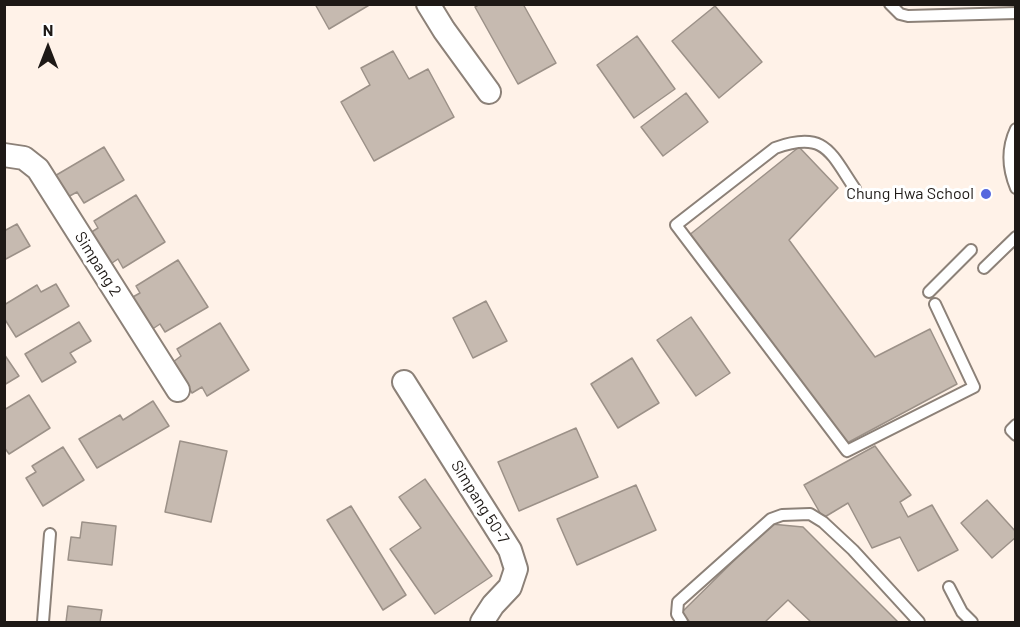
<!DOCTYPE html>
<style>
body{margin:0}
#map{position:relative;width:1020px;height:627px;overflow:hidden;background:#fff2e8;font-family:Barlow,sans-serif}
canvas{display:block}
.frame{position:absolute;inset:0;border:6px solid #1e1916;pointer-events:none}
.north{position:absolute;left:18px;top:18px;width:60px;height:60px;-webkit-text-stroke:4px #fff;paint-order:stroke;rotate:0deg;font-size:16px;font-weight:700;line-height:24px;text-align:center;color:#1e1916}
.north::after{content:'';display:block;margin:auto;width:21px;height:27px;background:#1e1916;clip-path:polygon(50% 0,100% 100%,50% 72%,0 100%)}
</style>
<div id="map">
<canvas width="1020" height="627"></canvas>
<div class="frame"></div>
<div class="north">N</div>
</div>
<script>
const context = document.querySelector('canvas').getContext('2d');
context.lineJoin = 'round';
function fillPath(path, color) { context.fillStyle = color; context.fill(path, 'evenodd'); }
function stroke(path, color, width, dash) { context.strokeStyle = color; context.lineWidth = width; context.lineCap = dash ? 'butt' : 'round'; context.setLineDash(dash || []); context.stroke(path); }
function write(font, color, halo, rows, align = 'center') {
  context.font = font + ' Barlow,sans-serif'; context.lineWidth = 6; context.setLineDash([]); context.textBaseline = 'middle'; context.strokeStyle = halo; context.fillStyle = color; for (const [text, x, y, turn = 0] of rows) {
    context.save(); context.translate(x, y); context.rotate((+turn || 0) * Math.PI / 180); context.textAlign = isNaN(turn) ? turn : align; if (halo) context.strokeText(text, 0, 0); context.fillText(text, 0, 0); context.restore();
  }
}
const building = new Path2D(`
 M315,4H371L329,29Z
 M480,4H523L556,63L518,84L475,7Z
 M715,6L762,62L719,98L672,41Z
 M637,36L675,89L634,118L597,65Z
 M393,51L409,79L428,69L454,117L374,161L341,102L370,85L361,68Z
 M686,93L708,122L663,156L641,127Z
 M104,147L124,180L84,203L77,192L66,198L53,177Z
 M799,147L838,188L789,240L875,357L930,329L957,384L847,443L688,236Z
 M136,195L165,242L123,268L118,259L109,265L90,233L98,228L94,221Z
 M17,224L30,246L4,260V231Z
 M178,260L208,307L165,332L160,324L151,330L131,298L140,293L136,286Z
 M56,284L69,306L16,337L4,318V305L37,285L41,292Z
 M486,301L507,341L473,358L453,318Z
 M691,317L730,373L696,396L657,340Z
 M79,322L91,341L70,353L76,362L42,382L25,354Z
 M220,323L249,370L207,396L202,387L192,393L173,362L181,356L177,349Z
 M4,354L19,376L4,385Z
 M632,358L659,403L618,428L591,384Z
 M29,395L50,428L9,454L4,447V410Z
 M153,401L169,426L97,468L79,439L120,415L123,420Z
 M576,428L598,477L519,511L498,462Z
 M180,441L227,451L211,522L165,512Z
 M875,446L911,495L900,502L908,517L932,505L958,550L918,571L900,537L872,548L848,503L823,518L804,485Z
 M63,447L84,480L43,506L26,478L36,472L32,466Z
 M425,479L492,576L435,614L390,549L421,528L399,497Z
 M636,485L656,530L577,565L557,519Z
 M987,500L1016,532V537L992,558L961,523Z
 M351,506L406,595L383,610L327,520Z
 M82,522L116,526L112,565L68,560L71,537L80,538Z
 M771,524L803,527L898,622H811L788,600L765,622H690L681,613Z
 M68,606L102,610L100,622H56H66Z`);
fillPath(building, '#c6bab0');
stroke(building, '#9c9188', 1.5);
const service = new Path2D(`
 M890,4L900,14L908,16L1016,13
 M1016,129C1007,148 1008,169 1016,188
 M855,189C830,152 825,130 775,148L676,225L847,451L974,387L935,304
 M984,268L1016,237
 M929,292L971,250
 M1016,425L1011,430L1016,435
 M949,587L962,612L972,622
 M43,622L50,534
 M682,622L677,614L678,602L771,519L782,515L810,514L823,522L853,550L919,622`);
const minor = new Path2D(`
 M428,4L444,30L489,92
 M4,155L24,158L38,169L178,390
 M404,382L510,550L516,569L510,587L493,605L482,622`);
stroke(service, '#8c8178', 14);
stroke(minor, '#8c8178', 26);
stroke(service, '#fff', 10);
stroke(minor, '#fff', 22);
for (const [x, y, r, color] of [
 [986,194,6,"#5568de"]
]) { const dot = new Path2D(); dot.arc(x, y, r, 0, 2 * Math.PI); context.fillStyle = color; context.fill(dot); stroke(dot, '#fff', 2); }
write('16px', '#1e1916', '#fff', [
 ["Chung Hwa School",974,194]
], 'right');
write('16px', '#1e1916', '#fff', [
 ["Simpang 2",98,264,58],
 ["Simpang 50-7",480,502,58]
]);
</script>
